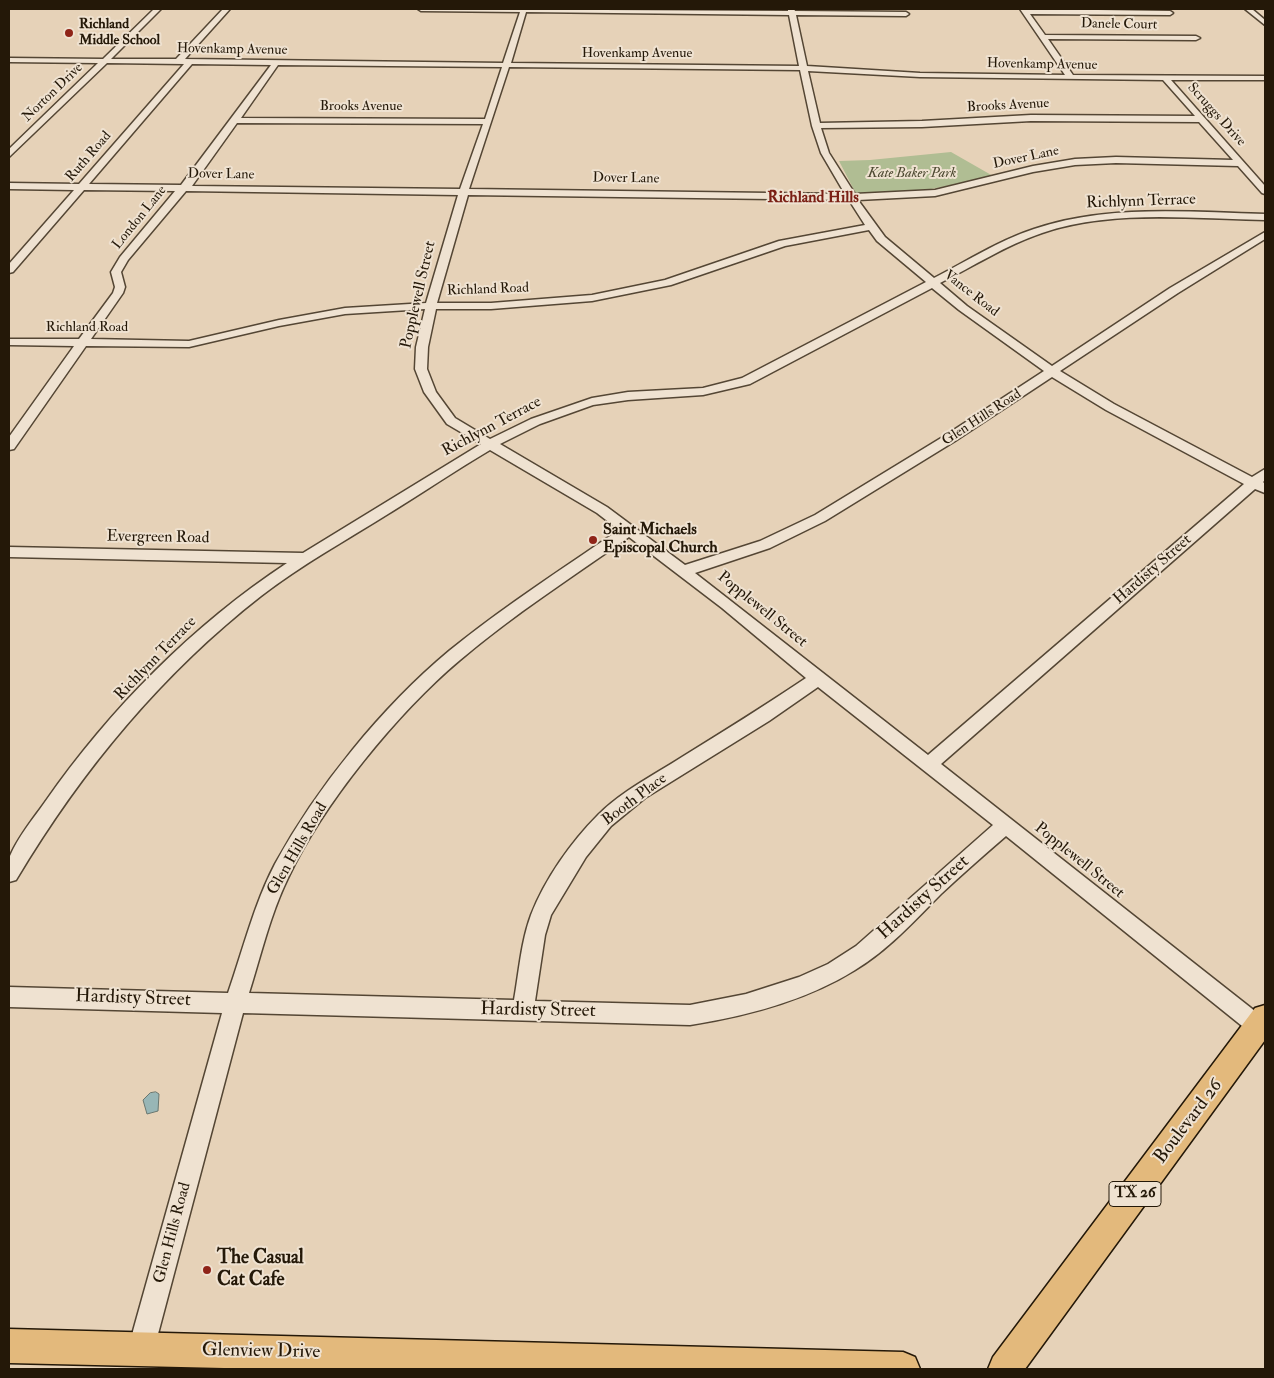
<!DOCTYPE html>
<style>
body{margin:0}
#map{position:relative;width:1274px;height:1378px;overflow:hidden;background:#e6d2b8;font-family:"IM FELL Double Pica",serif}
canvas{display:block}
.frame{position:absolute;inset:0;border:10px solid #241808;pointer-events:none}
</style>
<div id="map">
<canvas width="1274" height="1378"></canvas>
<div class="frame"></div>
</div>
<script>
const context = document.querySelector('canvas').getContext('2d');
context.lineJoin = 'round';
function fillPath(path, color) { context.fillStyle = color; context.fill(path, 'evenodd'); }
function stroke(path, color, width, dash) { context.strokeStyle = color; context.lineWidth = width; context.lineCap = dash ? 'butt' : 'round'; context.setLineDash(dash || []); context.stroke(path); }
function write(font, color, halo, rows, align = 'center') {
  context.font = font + ' "IM FELL Double Pica",serif'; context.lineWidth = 4; context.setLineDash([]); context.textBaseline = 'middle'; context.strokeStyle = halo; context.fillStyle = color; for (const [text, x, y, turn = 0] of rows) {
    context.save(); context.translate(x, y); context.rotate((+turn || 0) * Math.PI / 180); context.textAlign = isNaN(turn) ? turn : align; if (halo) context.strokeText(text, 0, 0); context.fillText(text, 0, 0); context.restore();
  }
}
fillPath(new Path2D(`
 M951,152L993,176L927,190L853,194L850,190L853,188L839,161L870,160Z`), '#b0bd93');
const water = new Path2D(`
 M156,1092L159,1094L158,1111L147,1114L143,1100L150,1093Z`);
fillPath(water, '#98b6b6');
stroke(water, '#6a7770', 1);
const minor = new Path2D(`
 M154,9H161L111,59H176L223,9H230L185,59L503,63L520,12L421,11L418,9L788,11V9H794L795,11L906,12L909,14L906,16L796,15L807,66L920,73L1065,75L1020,9H1026L1170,11L1173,13L1170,15L1030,14L1045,35L1196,36L1200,38L1196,40L1048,39L1073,75L1265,76V80H1171L1265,186V194L1262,193L1238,166L1116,163L1075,165L1033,172L935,196L858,200L885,237L934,278C967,261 998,241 1034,229C1107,204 1189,212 1265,214V220C1192,219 1113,209 1042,233C1006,245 974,266 940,283L967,306L1052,366L1170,288L1265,232V239L1178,293L1060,371L1114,404L1252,477L1265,469V480L1263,482L1265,484V493L1255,489L941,764L1265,1019V1035L1259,1037L1252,1034L1006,836C984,855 962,874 941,894C914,921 888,950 855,970C805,1001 747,1016 690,1025L243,1013L154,1349L150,1358L141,1362L132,1358L128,1349L222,1013L9,1007V987L228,993C243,950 254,904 275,864C317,787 382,707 449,651C503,607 562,569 619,530L597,513L490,450C456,470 422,493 388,514C345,541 301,565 261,596C161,674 81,771 16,880L9,882C9,875 7,863 10,856C18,837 33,819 45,802C110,709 193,625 287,563L9,557V547L303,553L481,444L447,424L424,392L415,369L416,347L425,309L345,314L279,326L189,347L86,346L14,449L9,450V437L74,346L9,345V339H79L113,293L115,287L111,272L120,257L175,191L84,190L13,272L9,273V264L74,190L9,189V183L79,184L184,64L107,63L9,157V149L98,63L9,62V58L103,59ZM526,12L789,15L799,66L511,63ZM192,64L271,65L181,185L89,184ZM278,65L502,67L485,119L241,118ZM509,67L800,70L812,126L821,153L845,194L469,189ZM808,71L920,77L1163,80L1195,116L1031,115L922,121L820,123ZM1031,121L1199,122L1233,160L1116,157L1075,159L1033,166L935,190L855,194L829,153L821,128L922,127ZM237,123L483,124L460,189L192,186ZM186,191L458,195L426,303L345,308L279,320L189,341L91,339L123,293L125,287L121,272L128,260ZM468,195L849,200L865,225L779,241L665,280L592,295L491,303H437ZM869,230L877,241L926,282L742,378L703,388L628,392L592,398L531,419L490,439L455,418L436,392L427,369L428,347L436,309H491L592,301L671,285L785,246ZM932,288L959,310L1044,371L946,435L815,515L760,541L685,565L607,507L500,444L540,424L593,405L628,400L703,395L750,384ZM1052,377L1106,410L1244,484L928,755L695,573L770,548L825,521L955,441ZM629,537L722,608L806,678C766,705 724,731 682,757C654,775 622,791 598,815C571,842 545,879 531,915C521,942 519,972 514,1000L249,993C261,955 270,915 288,878C323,804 397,713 460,660C513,615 572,577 629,537ZM818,687L993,825L856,946L828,964L799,977L746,994L690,1005L535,1001L545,935L551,915L586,857L611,826L645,798L769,721Z
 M1245,9H1252L1265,20V25Z`);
const major = new Path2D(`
 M1265,1005V1040L1025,1369H988L993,1357L1255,1008Z
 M9,1329L903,1352L915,1357L920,1369H267L9,1363Z`);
stroke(minor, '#544634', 3);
stroke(major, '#241808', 3);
fillPath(minor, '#efe2d1');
fillPath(major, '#e3b97c');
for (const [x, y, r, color] of [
 [69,33,5,"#8f2418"],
 [593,540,5,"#8f2418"],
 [207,1270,5,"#8f2418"]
]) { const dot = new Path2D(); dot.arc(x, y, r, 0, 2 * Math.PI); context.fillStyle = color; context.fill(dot); stroke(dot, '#efe2d1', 2); }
write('bold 14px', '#241808', '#efe2d1', [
 ["Richland",79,25],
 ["Middle School",79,41]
], 'left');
write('14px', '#241808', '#efe2d1', [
 ["Danele Court",1119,25,1],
 ["Hovenkamp Avenue",232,50,1],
 ["Hovenkamp Avenue",637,54],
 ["Hovenkamp Avenue",1042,65,1],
 ["Norton Drive",53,93,-44],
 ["Brooks Avenue",1008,106,-3],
 ["Brooks Avenue",361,107],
 ["Scruggs Drive",1216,115,48],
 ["Ruth Road",89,157,-49],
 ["Dover Lane",1026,158,-12],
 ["Dover Lane",221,175,1],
 ["Dover Lane",626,179,1],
 ["London Lane",140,218,-51],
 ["Richland Road",488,290,-2],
 ["Vance Road",971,294,38],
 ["Richland Road",87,328],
 ["Glen Hills Road",982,418,-33]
]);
write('italic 14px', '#4e4a32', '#efe2d1', [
 ["Kate Baker Park",912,174]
]);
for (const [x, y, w] of [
 [1135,1194,52]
]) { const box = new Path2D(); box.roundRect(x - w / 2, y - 12.5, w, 25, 4); context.fillStyle = '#efe2d1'; context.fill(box); stroke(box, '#241808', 1); }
write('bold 15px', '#241808', null, [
 ["TX 26",1135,1194]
]);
write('bold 16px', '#7a1f14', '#efe2d1', [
 ["Richland Hills",813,199]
]);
write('16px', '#241808', '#efe2d1', [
 ["Richlynn Terrace",1141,202,-2],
 ["Popplewell Street",419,295,-77],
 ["Richlynn Terrace",492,427,-28],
 ["Evergreen Road",158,538,1],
 ["Hardisty Street",1153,570,-41],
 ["Popplewell Street",762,610,39],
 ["Richlynn Terrace",156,659,-46],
 ["Booth Place",635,800,-37],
 ["Glen Hills Road",298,849,-60],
 ["Popplewell Street",1079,861,39],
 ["Glen Hills Road",173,1233,-75]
]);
write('bold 16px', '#241808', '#efe2d1', [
 ["Saint Michaels",603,531],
 ["Episcopal Church",603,549]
], 'left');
write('19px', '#241808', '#efe2d1', [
 ["Hardisty Street",924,898,-42],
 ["Hardisty Street",133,999,2],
 ["Hardisty Street",538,1011,1],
 ["Boulevard 26",1189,1122,-53],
 ["Glenview Drive",261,1352,1]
]);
write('bold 19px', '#241808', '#efe2d1', [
 ["The Casual",217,1259],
 ["Cat Cafe",217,1281]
], 'left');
</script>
